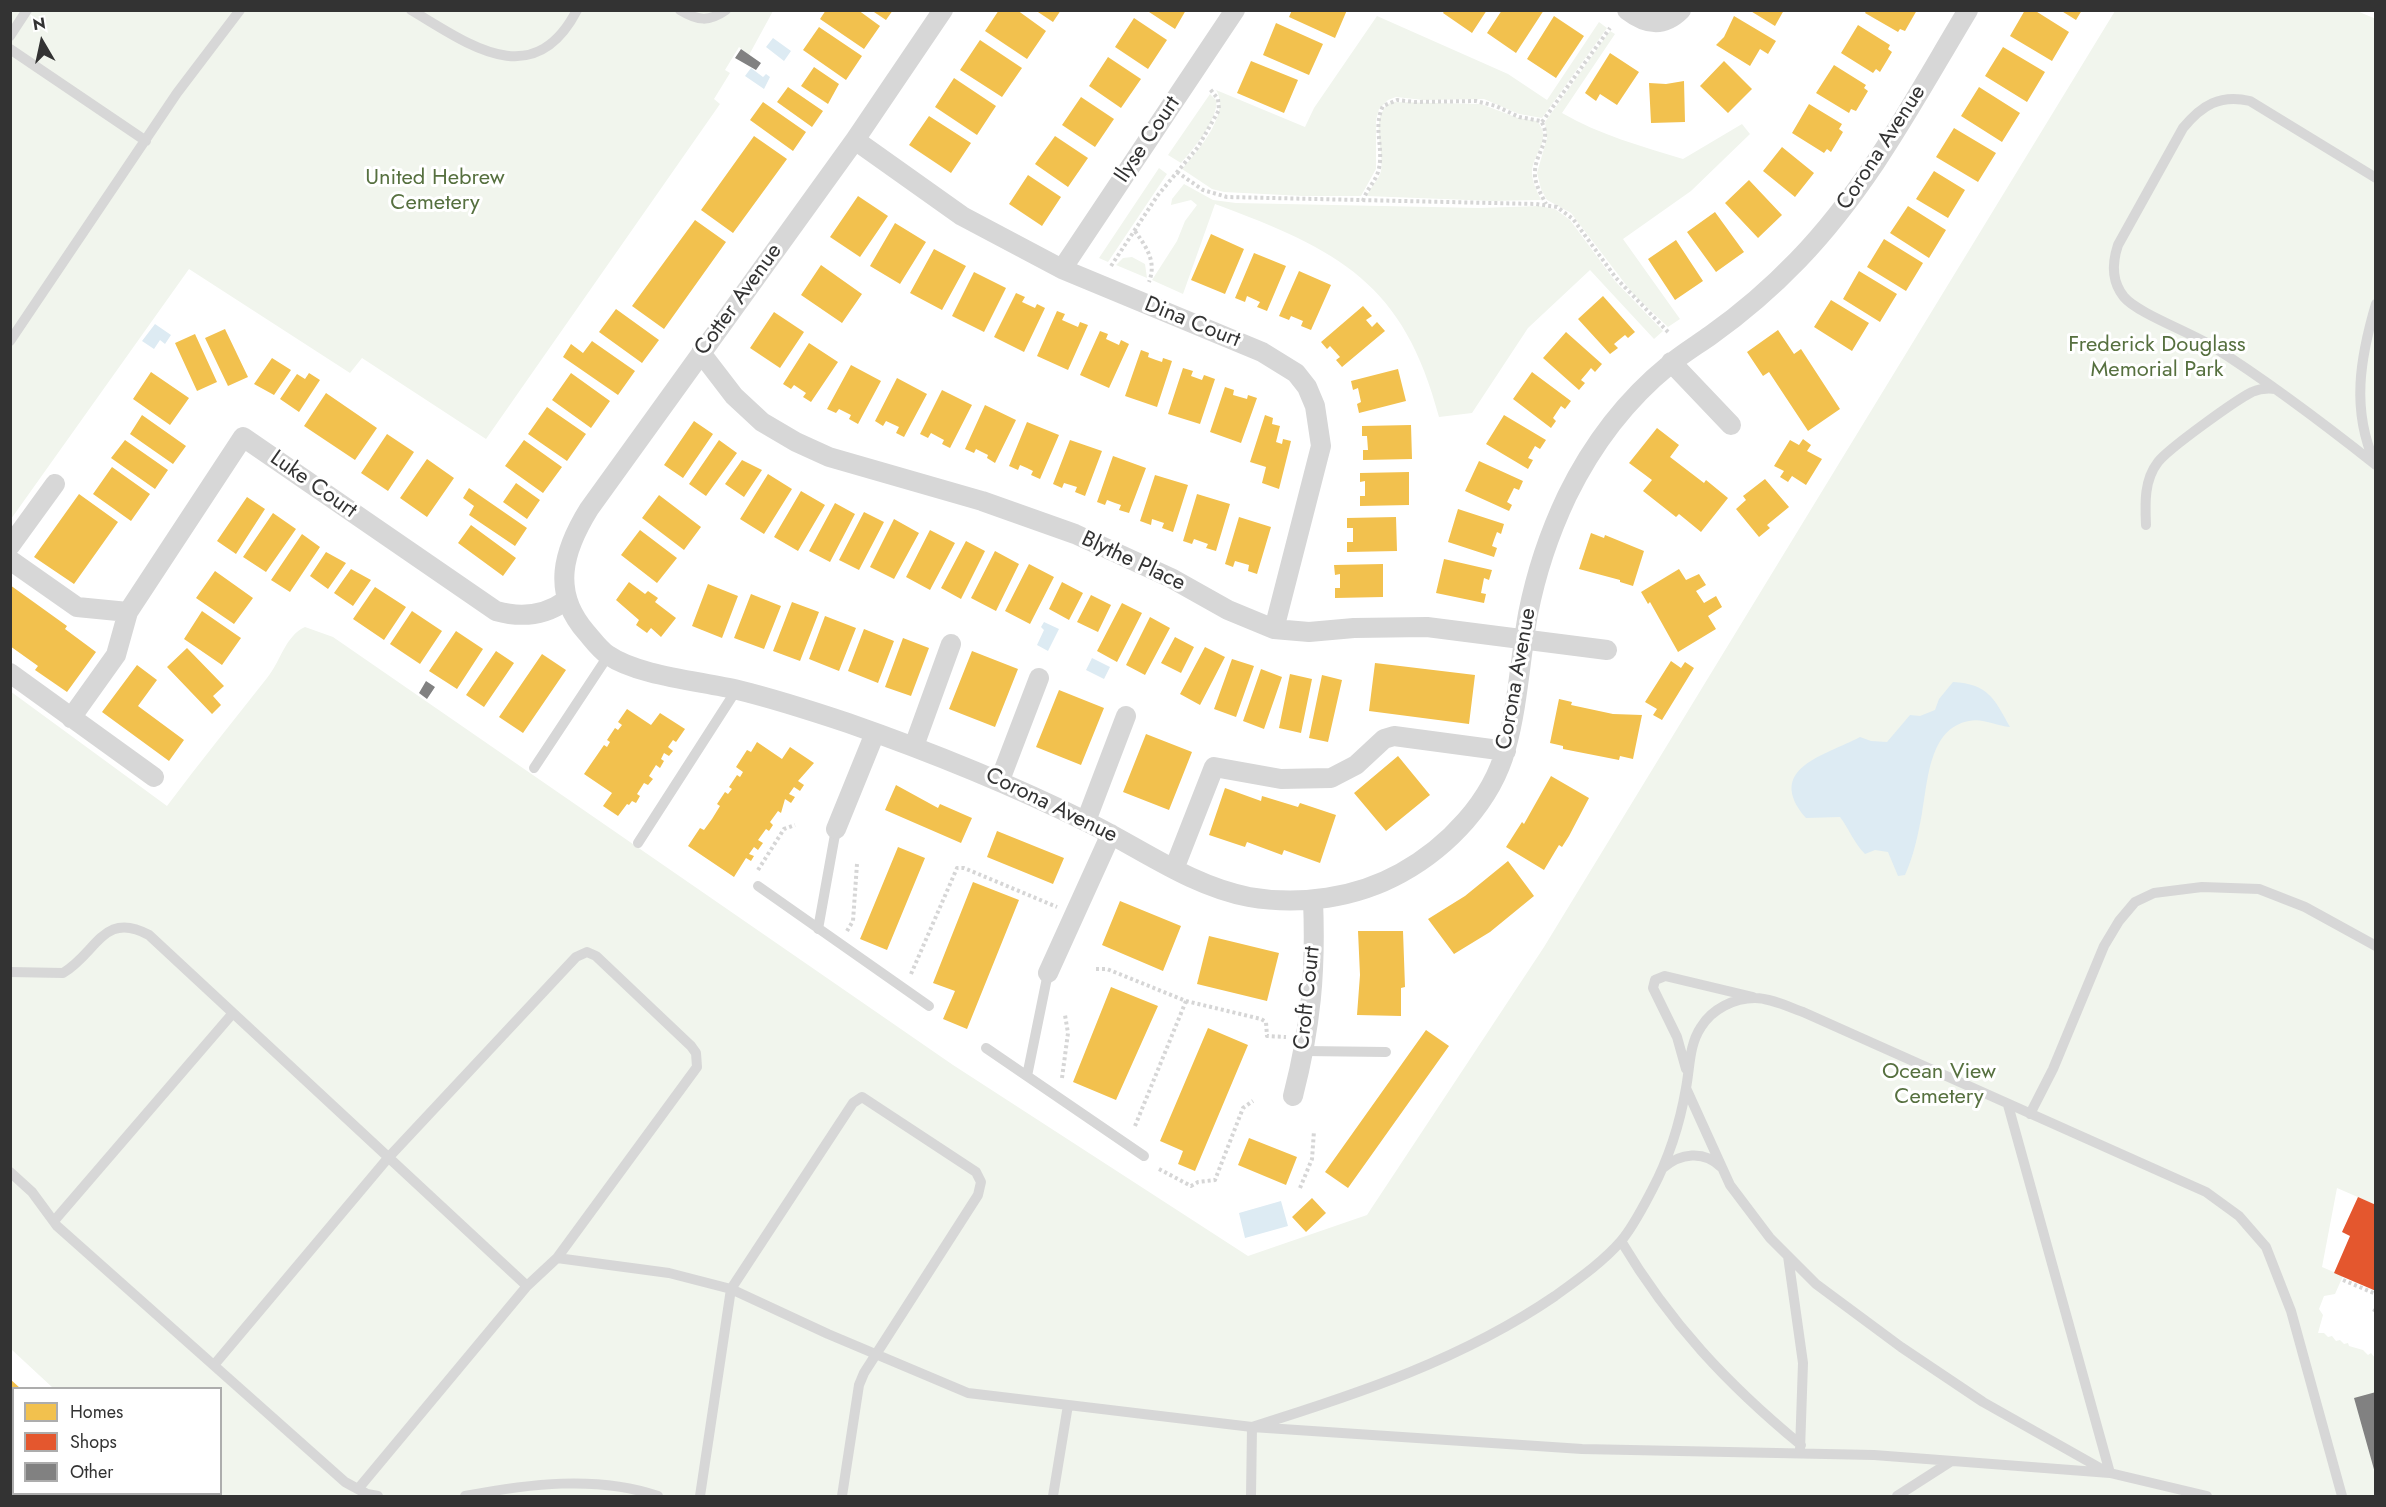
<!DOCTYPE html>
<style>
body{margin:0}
#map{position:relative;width:2386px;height:1507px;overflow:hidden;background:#fff;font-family:Jost,sans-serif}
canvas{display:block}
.frame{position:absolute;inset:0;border:12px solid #333;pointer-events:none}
.legend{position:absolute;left:12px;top:1387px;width:210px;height:108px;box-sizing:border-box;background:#fff;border:2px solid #adadad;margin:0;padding:8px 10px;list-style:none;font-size:18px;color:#333}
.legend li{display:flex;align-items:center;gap:12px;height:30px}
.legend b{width:30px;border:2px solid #adadad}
.north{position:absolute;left:12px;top:12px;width:60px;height:60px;-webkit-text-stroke:4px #fff;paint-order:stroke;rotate:351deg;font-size:16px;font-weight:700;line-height:24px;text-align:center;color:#333}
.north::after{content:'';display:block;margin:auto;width:21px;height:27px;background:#333;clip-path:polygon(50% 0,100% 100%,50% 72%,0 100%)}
</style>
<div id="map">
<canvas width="2386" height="1507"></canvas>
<div class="frame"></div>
<ul class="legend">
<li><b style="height:16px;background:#f2c14e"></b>Homes</li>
<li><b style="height:16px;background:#e4572e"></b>Shops</li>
<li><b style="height:16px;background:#818181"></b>Other</li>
</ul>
<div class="north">N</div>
</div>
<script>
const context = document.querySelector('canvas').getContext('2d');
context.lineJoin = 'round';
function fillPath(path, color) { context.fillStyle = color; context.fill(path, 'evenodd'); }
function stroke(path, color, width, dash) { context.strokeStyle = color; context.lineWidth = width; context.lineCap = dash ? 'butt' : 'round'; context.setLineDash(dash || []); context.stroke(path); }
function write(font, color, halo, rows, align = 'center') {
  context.font = font + ' Jost,sans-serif'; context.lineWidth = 6; context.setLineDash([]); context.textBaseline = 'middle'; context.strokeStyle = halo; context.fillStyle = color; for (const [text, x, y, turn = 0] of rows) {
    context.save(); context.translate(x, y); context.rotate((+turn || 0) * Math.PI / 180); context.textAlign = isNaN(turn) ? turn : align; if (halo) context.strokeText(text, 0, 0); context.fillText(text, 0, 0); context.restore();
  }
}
fillPath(new Path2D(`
 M11,11H773L749,55L739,47L725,70L730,73L714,99L720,104L486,439L362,358L350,373L189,269L11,519Z
 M2115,11H2357L2376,19V1205L2337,1188L2322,1267L2343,1276L2335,1294L2324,1296L2319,1309L2323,1315L2318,1333H2324L2328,1337L2332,1336L2336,1341L2340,1340L2344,1344L2348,1343L2349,1346L2363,1350L2368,1355L2371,1353L2375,1358V1496H140L139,1494H220V1388H53L11,1349L10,691L167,806C200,762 234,720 267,678C281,661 285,636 305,627L333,637L953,1065L1248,1256L1367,1215L1544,947Z
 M1377,16L1508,74L1547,100L1599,22L1607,28L1542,118L1519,114L1484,99L1423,100L1396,97L1388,100L1379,109L1376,120V169L1361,196H1303L1224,192L1212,189L1182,169C1198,151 1231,113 1216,90L1305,127L1314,108Z
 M1610,31L1615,34L1562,113C1600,135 1641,146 1683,159L1742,124L1750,134L1691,191L1623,239L1680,319L1668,327L1633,294L1571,213L1547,200L1541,189L1537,173L1547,138L1545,122Z
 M1210,94L1216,100C1220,117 1192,151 1181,163L1168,155Z
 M1391,102L1481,104L1518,118L1537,121C1553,140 1533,152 1532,172C1532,182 1537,191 1541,200L1493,201L1367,196C1370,187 1379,180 1381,171C1385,149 1368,118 1391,102Z
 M1159,168L1167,174L1108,262L1099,258Z
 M1184,184L1213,200L1236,203L1480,208L1539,206L1555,209L1570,220L1615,281L1663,331L1654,339L1590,270L1528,328L1472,413L1439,417C1404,283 1339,250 1215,204L1183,294L1152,280L1177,241L1185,221L1197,205L1191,200L1171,205L1172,199Z
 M1132,257L1145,264L1147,278L1116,265L1123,258Z`), '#f1f5ed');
fillPath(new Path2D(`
 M773,38L791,51L784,61L766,47Z
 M751,68L763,77L766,74L770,77L764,89L745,76Z
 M155,324L171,335L165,344L160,340L154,349L142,341Z
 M1044,622L1059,629L1048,651L1037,645L1044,630L1041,627Z
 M1092,658L1110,667L1104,679L1086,670Z
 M1953,682C1988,684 1994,698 2010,727C1996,726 1983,718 1969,721C1929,728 1928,781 1922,813C1918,835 1914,855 1905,875L1898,876L1888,852L1875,850L1865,854C1854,843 1849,829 1840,817L1806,818C1763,768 1827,755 1860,737L1871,741L1887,742L1910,715L1920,716L1935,710L1939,699Z
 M1281,1201L1288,1226L1245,1238L1239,1213Z`), '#ddebf3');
fillPath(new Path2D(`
 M826,10H858L880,26L864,49L820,19Z
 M871,10H893L886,20Z
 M999,10H1017L1046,31L1027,59L985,31Z
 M1035,10H1061L1053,22Z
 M1146,10H1186L1175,29Z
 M1292,10H1347L1335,38L1289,17Z
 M1445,10H1487L1472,33L1443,13Z
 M1502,10H1544L1516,53L1487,33Z
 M1749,10H1784L1775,26Z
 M1867,10H1917L1905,31L1900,29L1898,32L1865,13Z
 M2025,10H2034L2069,32L2052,61L2010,36Z
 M2060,10H2082L2076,20Z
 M1554,16L1584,36L1556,78L1527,59Z
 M1734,16L1776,41L1768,54L1760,49L1750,66L1716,45L1724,37Z
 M1134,18L1167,40L1148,69L1115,47Z
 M1276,23L1323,44L1309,75L1263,55Z
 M1858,25L1890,45L1888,49L1892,52L1880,72L1876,69L1873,73L1841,53Z
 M819,27L862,56L846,80L803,50Z
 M980,40L1022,68L1002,97L960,70Z
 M2003,47L2045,72L2027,102L1985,76Z
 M1610,53L1639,72L1617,105L1600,94L1596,101L1585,93Z
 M1108,57L1141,79L1121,108L1089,86Z
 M1251,61L1298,80L1284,113L1237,93Z
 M1724,61L1752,89L1728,113L1700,86Z
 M1834,65L1866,85L1864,88L1868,91L1856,111L1851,109L1849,113L1816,93Z
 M814,67L839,84L828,104L801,86Z
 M954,78L996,106L977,135L935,107Z
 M1684,81L1685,122L1651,123L1649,83L1666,84Z
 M788,87L823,111L812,127L777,102Z
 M1979,87L2020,113L2002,142L1961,116Z
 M1081,97L1114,119L1095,147L1062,125Z
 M763,102L806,132L793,151L750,120Z
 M1809,104L1842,124L1839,129L1843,132L1831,152L1827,149L1824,153L1792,133Z
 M929,116L971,143L951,173L909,145Z
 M1954,128L1996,153L1978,182L1936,157Z
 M754,136L787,159L733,233L701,210Z
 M1055,136L1088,158L1068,187L1035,164Z
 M1782,147L1814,173L1795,197L1763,171Z
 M1934,171L1965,190L1948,218L1916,199Z
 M1028,175L1061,197L1042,226L1009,204Z
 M1749,180L1782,215L1758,238L1725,203Z
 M858,196L888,216L860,257L830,237Z
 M1908,206L1946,230L1929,258L1890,233Z
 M1715,212L1744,252L1716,272L1687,232Z
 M695,220L726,242L664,329L632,306Z
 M895,223L926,242L900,284L870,266Z
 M1211,234L1244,249L1225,294L1191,280Z
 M1884,239L1923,263L1906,291L1867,267Z
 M1676,240L1703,281L1675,300L1648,259Z
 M934,249L966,266L942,310L910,293Z
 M1254,253L1286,266L1267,311L1257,307L1260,302L1247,296L1245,302L1235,298Z
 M821,265L862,294L842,323L801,295Z
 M1299,271L1331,285L1311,330L1301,326L1303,321L1291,316L1289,320L1279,316Z
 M1859,271L1897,294L1880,322L1843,299Z
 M974,272L1006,288L984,332L952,316Z
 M1016,293L1025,297L1022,302L1035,308L1037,304L1045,308L1024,352L994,337Z
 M1603,296L1635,332L1628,338L1625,335L1620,339L1614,344L1618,348L1610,354L1578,319Z
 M1831,300L1869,323L1852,351L1814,327Z
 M1363,306L1372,316L1366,320L1372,327L1377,322L1385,331L1342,367L1336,360L1340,357L1330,346L1327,349L1321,342Z
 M616,309L659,340L642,363L599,332Z
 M1057,311L1065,314L1062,320L1078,327L1080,322L1088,325L1068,370L1037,356Z
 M774,312L804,332L780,368L750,348Z
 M225,329L248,377L228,386L205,338Z
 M1778,330L1794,354L1801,349L1840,409L1808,431L1769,372L1763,376L1747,352Z
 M1100,331L1108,334L1106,339L1119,345L1121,340L1129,344L1109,388L1080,375Z
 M1566,332L1602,364L1595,372L1591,368L1587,373L1581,380L1585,383L1579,390L1543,358Z
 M195,334L217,382L197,391L175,343Z
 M592,341L635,371L618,395L563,357L571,344L583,353Z
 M809,343L838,362L811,402L803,397L806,393L794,385L791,389L783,384Z
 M1141,350L1149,353L1148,357L1156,360L1162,362L1163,358L1172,361L1157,407L1125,396Z
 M272,358L291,370L274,395L254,384Z
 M851,365L881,381L858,424L849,419L851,415L839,409L836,413L827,409Z
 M1183,368L1193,371L1191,376L1202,380L1204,375L1215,379L1200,424L1168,414Z
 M1398,369L1406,401L1359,413L1357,404L1361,402L1358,388L1353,390L1351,381Z
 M151,372L189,398L170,425L133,399Z
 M1532,372L1571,401L1565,409L1561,406L1553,418L1556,421L1551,428L1513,399Z
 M309,373L320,380L299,412L280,399L297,374L305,379Z
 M571,373L610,401L591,428L552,400Z
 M897,378L927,394L904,437L896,433L899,427L886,421L883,426L875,421Z
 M1225,387L1234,390L1233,395L1247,399L1248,395L1257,398L1241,443L1210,432Z
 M942,390L972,405L950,448L942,444L944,440L931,433L928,438L920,434Z
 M326,393L377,428L355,460L304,426Z
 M985,405L1016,420L995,463L987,458L988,455L976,449L974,453L965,449Z
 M547,407L586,434L567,461L528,434Z
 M142,415L186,446L173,464L130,434Z
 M1265,415L1273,418L1272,424L1280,426L1276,442L1282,444L1283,439L1291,441L1279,489L1262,483L1266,467L1250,462Z
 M1504,415L1546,440L1540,449L1535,446L1528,458L1533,460L1528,469L1486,444Z
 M694,421L713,434L683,478L664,465Z
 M1027,422L1059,435L1040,479L1031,475L1033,471L1027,468L1020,465L1018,470L1009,466Z
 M1411,425L1412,459L1363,460V450H1368L1367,436H1362V426Z
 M1657,428L1679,445L1670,457L1704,483L1706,480L1728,498L1701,532L1679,514L1676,517L1643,491L1652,480L1629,463Z
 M387,434L414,452L388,491L361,473Z
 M1803,439L1811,445L1807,451L1822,459L1806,485L1792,476L1788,482L1780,477L1784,471L1774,466L1790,440L1799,445Z
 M125,440L168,470L155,489L111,458Z
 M524,440L562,467L543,493L505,466Z
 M719,440L737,453L706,496L689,484Z
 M1070,440L1102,451L1085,496L1075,492L1077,487L1064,483L1062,488L1053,484Z
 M1113,456L1146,468L1129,513L1119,510L1121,505L1115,503L1107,500L1105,505L1097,502Z
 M427,459L454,478L427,517L400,498Z
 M742,460L762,470L744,497L725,484Z
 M1479,461L1523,481L1519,490L1514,488L1507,502L1512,505L1509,511L1465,491Z
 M112,467L150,494L131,521L93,494Z
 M1409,472V505L1360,506V496H1365V481L1360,482V473Z
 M768,474L792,489L764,534L740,519Z
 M1155,475L1188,485L1173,532L1162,528L1164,523L1152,519L1151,525L1140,521Z
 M1765,479L1789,507L1767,525L1770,528L1759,537L1736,509L1746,500L1743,496Z
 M516,483L540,500L527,519L503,502Z
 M469,488L527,528L515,546L469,515L474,506L463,498Z
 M801,491L825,505L798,551L774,537Z
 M79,494L118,522L74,584L34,557Z
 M1197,494L1230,504L1216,551L1206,548L1208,544L1194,539L1192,544L1183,541Z
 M659,495L701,527L684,550L642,518Z
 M247,497L265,509L236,554L217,541Z
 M835,503L855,514L830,562L809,551Z
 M1458,509L1504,524L1501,534L1497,532L1494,540L1492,546L1497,548L1494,557L1448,542Z
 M864,512L884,522L859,570L839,560Z
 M273,513L296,529L266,572L243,557Z
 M1239,517L1271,527L1257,574L1248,571L1249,565L1235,561L1233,567L1225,564Z
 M1396,517L1397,551L1347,552V542H1353V528H1347V518Z
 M894,519L919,533L894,579L870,567Z
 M471,525L516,558L503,576L458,543Z
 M640,530L677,558L657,583L621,555Z
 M930,530L955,543L930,590L906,577Z
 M1591,533L1604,538L1605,535L1644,551L1633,586L1620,582V580L1579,569Z
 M302,534L320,547L290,592L271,580Z
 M966,541L985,551L961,599L941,588Z
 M995,551L1019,564L996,611L971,598Z
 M326,552L346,563L328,589L310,576Z
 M1444,559L1492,570L1489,580L1484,578L1481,593L1486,594L1484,603L1436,593Z
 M1029,564L1054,577L1030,624L1005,611Z
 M1383,564V597L1335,598V588H1340V574L1335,575L1334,565Z
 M351,569L371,580L353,606L334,593Z
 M1679,569L1686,580L1699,574L1706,585L1696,591L1704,603L1716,596L1722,607L1708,616L1716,629L1678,652L1650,602L1648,604L1641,592Z
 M215,571L253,598L234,624L196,598Z
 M629,582L645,594L648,591L658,598L655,602L676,618L661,637L651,628L647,633L636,625L639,620L616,600Z
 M1062,582L1083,593L1069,620L1049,609Z
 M708,584L738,596L722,638L692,626Z
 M10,585L67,626L65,629L96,652L67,692L35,670L38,666L10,646Z
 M375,587L406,607L384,640L353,619Z
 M751,594L781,606L764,649L734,638Z
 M1091,595L1111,605L1098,632L1077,622Z
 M792,602L819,612L800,661L773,651Z
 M1122,603L1142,613L1117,662L1097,651Z
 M202,611L241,638L222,665L184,639Z
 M412,611L442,631L420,664L390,644Z
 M825,616L856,628L839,671L809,659Z
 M1150,617L1170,628L1145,675L1126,665Z
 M864,629L894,641L878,683L848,671Z
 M456,631L483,649L457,689L429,671Z
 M1175,637L1194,647L1181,673L1161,663Z
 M903,638L929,648L911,696L885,687Z
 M1205,647L1225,657L1200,705L1180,694Z
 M187,648L224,686L213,696L221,705L212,714L167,667Z
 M496,651L514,663L484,707L466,695Z
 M972,651L1018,669L995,727L949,709Z
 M542,654L566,670L523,733L499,717Z
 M1232,659L1254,666L1236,717L1214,709Z
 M1671,661L1681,668L1685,662L1694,668L1662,720L1653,715L1657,709L1645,702Z
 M1375,663L1475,675L1469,724L1369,711Z
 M137,665L157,680L138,706L184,740L169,761L102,712Z
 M1261,669L1282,677L1264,729L1243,721Z
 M1290,674L1312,679L1301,733L1279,728Z
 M1322,675L1342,680L1328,742L1309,738Z
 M1059,690L1104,708L1081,765L1036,747Z
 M1559,699L1572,702L1571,705L1613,714L1642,715L1633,759L1620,756L1619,760L1563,749V746L1550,743Z
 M627,709L651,725L660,713L685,729L676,742L673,740L668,747L673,751L669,756L664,753L661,759L664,761L660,768L656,765L649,776L653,779L648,785L644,783L637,794L640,796L636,803L632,801L629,805L627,804L618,816L603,806L612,793L584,774L604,745L607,747L610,742L607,740L615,728L618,730L622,725L618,722Z
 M1146,734L1192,752L1169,810L1123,792Z
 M757,742L782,759L790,747L814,763L798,781L804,785L800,791L794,787L789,794L795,797L791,803L785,799L781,813L778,811L770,822L773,825L769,831L766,829L758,840L763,843L758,850L754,847L749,854L754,856L751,861L746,858L734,877L688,846L700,828L704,830L712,819L720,806L717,804L725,792L728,794L732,789L729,787L737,775L740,777L743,772L736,767L747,750L751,752Z
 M1398,756L1430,795L1386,831L1354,793Z
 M1551,776L1589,798L1569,836L1562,847L1559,845L1544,870L1506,847L1522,822L1524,824Z
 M896,785L938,808L940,804L972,818L961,843L885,810Z
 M1225,788L1261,801L1262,796L1298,807L1300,803L1336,815L1320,863L1284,850L1282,855L1247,842L1245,847L1209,835Z
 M997,831L1064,858L1053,884L987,857Z
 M898,847L925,858L887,950L860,939Z
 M1508,861L1534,896L1490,932L1454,954L1428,919L1465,896Z
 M973,882L1019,900L967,1029L943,1019L955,991L933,983Z
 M1120,901L1181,926L1163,971L1102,945Z
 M1358,931H1403L1405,987L1401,988V1016L1357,1015L1360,975Z
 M1209,936L1279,953L1267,1001L1197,984Z
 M1111,987L1158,1006L1116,1100L1073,1082Z
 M1208,1028L1248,1045L1195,1171L1178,1164L1183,1151L1160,1141Z
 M1426,1030L1449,1046L1348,1188L1325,1172Z
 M1249,1138L1297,1157L1286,1185L1238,1165Z
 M1312,1198L1326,1213L1306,1232L1292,1217Z
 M10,1379L20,1388H14V1427L10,1424Z
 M101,1494H138L142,1496H98Z`), '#f2c14e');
fillPath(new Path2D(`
 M2358,1197L2376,1205V1291L2334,1273L2350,1236L2342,1232Z`), '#e4572e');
fillPath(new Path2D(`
 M741,49L761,63L756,70L735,58Z
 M426,681L435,687L427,699L419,693Z
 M2376,1392V1473H2375L2354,1398Z`), '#818181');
stroke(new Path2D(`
 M1542,122L1610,28
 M1177,172L1203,190L1227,197L1536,204L1557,207L1573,219L1616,278L1668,332
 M1363,201C1366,190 1375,182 1378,172C1385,149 1372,128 1383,106L1397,100L1415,102L1476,101L1496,106L1519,117L1541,121C1553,140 1535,153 1535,172C1534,183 1541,194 1546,204
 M1135,231C1146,247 1157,261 1149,282
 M1111,266L1158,195L1198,147L1219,110L1218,99L1210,89
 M758,870L784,829L795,825
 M847,931L853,921L857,864
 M1096,969H1107L1186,1001L1261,1019L1266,1022L1267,1036L1286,1037
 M911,974L957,868H964L1057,907
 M1062,1078L1068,1033L1065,1015
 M1135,1126L1186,1001
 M1159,1169L1191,1186L1198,1182L1215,1180L1243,1108L1253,1101
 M1300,1188L1312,1159L1314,1131
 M2343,1280L2376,1294
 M2374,1312L2376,1308`), '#d6d6d6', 4, [3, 3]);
stroke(new Path2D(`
 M411,10C467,43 533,95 577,10
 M680,10C698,21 709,22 726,10
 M10,36L27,10
 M10,49L146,141
 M2376,178L2250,101C2220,94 2202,105 2183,128L2118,245C2112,263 2111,281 2124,297C2137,313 2192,333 2212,346C2269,382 2323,423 2376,465
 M10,341L177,93L240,10
 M2375,463C2351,410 2360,358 2376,304
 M2146,525C2145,503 2144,480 2158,462C2169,448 2236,400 2252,392C2259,389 2267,388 2275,389
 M534,768L608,656
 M638,843L737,689
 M758,886L929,1006
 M818,929L836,829
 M10,972L63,973C97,953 103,910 149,935L527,1286
 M986,1048L1144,1156
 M1304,1051L1386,1052
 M1686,1069L1677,1037L1653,988L1655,980L1665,976L1753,997
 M1027,1076L1048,973
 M1686,1088L1730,1185L1770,1238L1816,1284L1901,1347L1983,1402L2107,1472
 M2008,1105L2110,1473
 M2030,1114L2053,1069L2104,946L2119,921L2135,902L2154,893L2202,887L2259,889L2305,907L2376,946
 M1663,1168C1680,1153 1704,1150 1721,1167
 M10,1172L32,1192L57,1226L345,1482L367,1494L378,1496
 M54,1221L233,1013
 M1621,1241C1670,1323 1727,1384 1801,1445
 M1788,1256L1803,1363L1800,1450
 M557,1258L669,1273L731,1289L828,1334L968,1393L1252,1427L1582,1449L1874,1455L2110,1473L2207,1496
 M214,1365L388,1158L576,957L587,952L596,956L691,1046L696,1053L697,1067L557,1258L527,1286L358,1489
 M465,1496C527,1484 597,1475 658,1496
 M700,1496L731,1289L853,1103L862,1097L976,1172L981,1182L978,1195L864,1373L859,1385L842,1496
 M1053,1496L1068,1405
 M1251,1496L1252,1427C1358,1394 1463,1359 1555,1296C1577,1280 1603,1262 1621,1241C1633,1227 1643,1207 1652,1190C1669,1158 1680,1123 1686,1088C1690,1067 1689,1045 1701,1027C1712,1009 1734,998 1755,998C1770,998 1789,1007 1803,1012L2206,1192L2239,1216L2266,1247L2291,1311L2342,1496
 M1897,1496L1950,1462`), '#d7d7d7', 10);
stroke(new Path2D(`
 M943,10L855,140L589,509C563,551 551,592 586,632C593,640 600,650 608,655C638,676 701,681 738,690C775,699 812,711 848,723C931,752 1010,784 1089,823C1142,849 1191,886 1249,897C1300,906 1356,898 1401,873C1448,847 1492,801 1506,748C1518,705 1520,659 1528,614C1536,573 1549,534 1567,496C1591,447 1626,400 1669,365C1682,354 1697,345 1711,335C1742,313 1772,287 1798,260C1870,185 1915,98 1968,10
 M1627,10C1645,24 1663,28 1681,10
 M855,140L962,216L1062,269L1262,352L1296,373L1307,387L1315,406L1321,446L1274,629
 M1062,269L1235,10
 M701,353L734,396L762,422L796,442L829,457L982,501L1075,534L1171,578L1228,610L1274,629L1309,632L1354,628L1427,627L1607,650
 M1671,362L1731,425
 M10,546L55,484
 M10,560L77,607L128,612
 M10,673L154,777
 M71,718L116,655L128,612L243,437L496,611C521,618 544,616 565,601
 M914,746L951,644
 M1000,780L1039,678
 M1086,821L1126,716
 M836,829L875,733
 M1174,869L1214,767L1281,779L1331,778L1356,765L1384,739L1394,736L1506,751
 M1048,973L1111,834
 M1293,1096C1311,1026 1316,972 1313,900
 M12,1496L14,1494`), '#d7d7d7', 20);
write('22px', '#333', '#fff', [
 ["Ilyse Court",1148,140,-56],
 ["Corona Avenue",1882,148,-57],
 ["Cotter Avenue",739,300,-54],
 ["Dina Court",1192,323,22],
 ["Luke Court",313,485,35],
 ["Blythe Place",1133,562,25],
 ["Corona Avenue",1517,679,-80],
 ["Corona Avenue",1051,806,26],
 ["Croft Court",1308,998,-84]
]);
write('22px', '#56703f', '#fff', [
 ["United Hebrew",435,179],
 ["Cemetery",435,204],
 ["Frederick Douglass",2157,346],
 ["Memorial Park",2157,371],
 ["Ocean View",1939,1073],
 ["Cemetery",1939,1098]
]);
</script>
